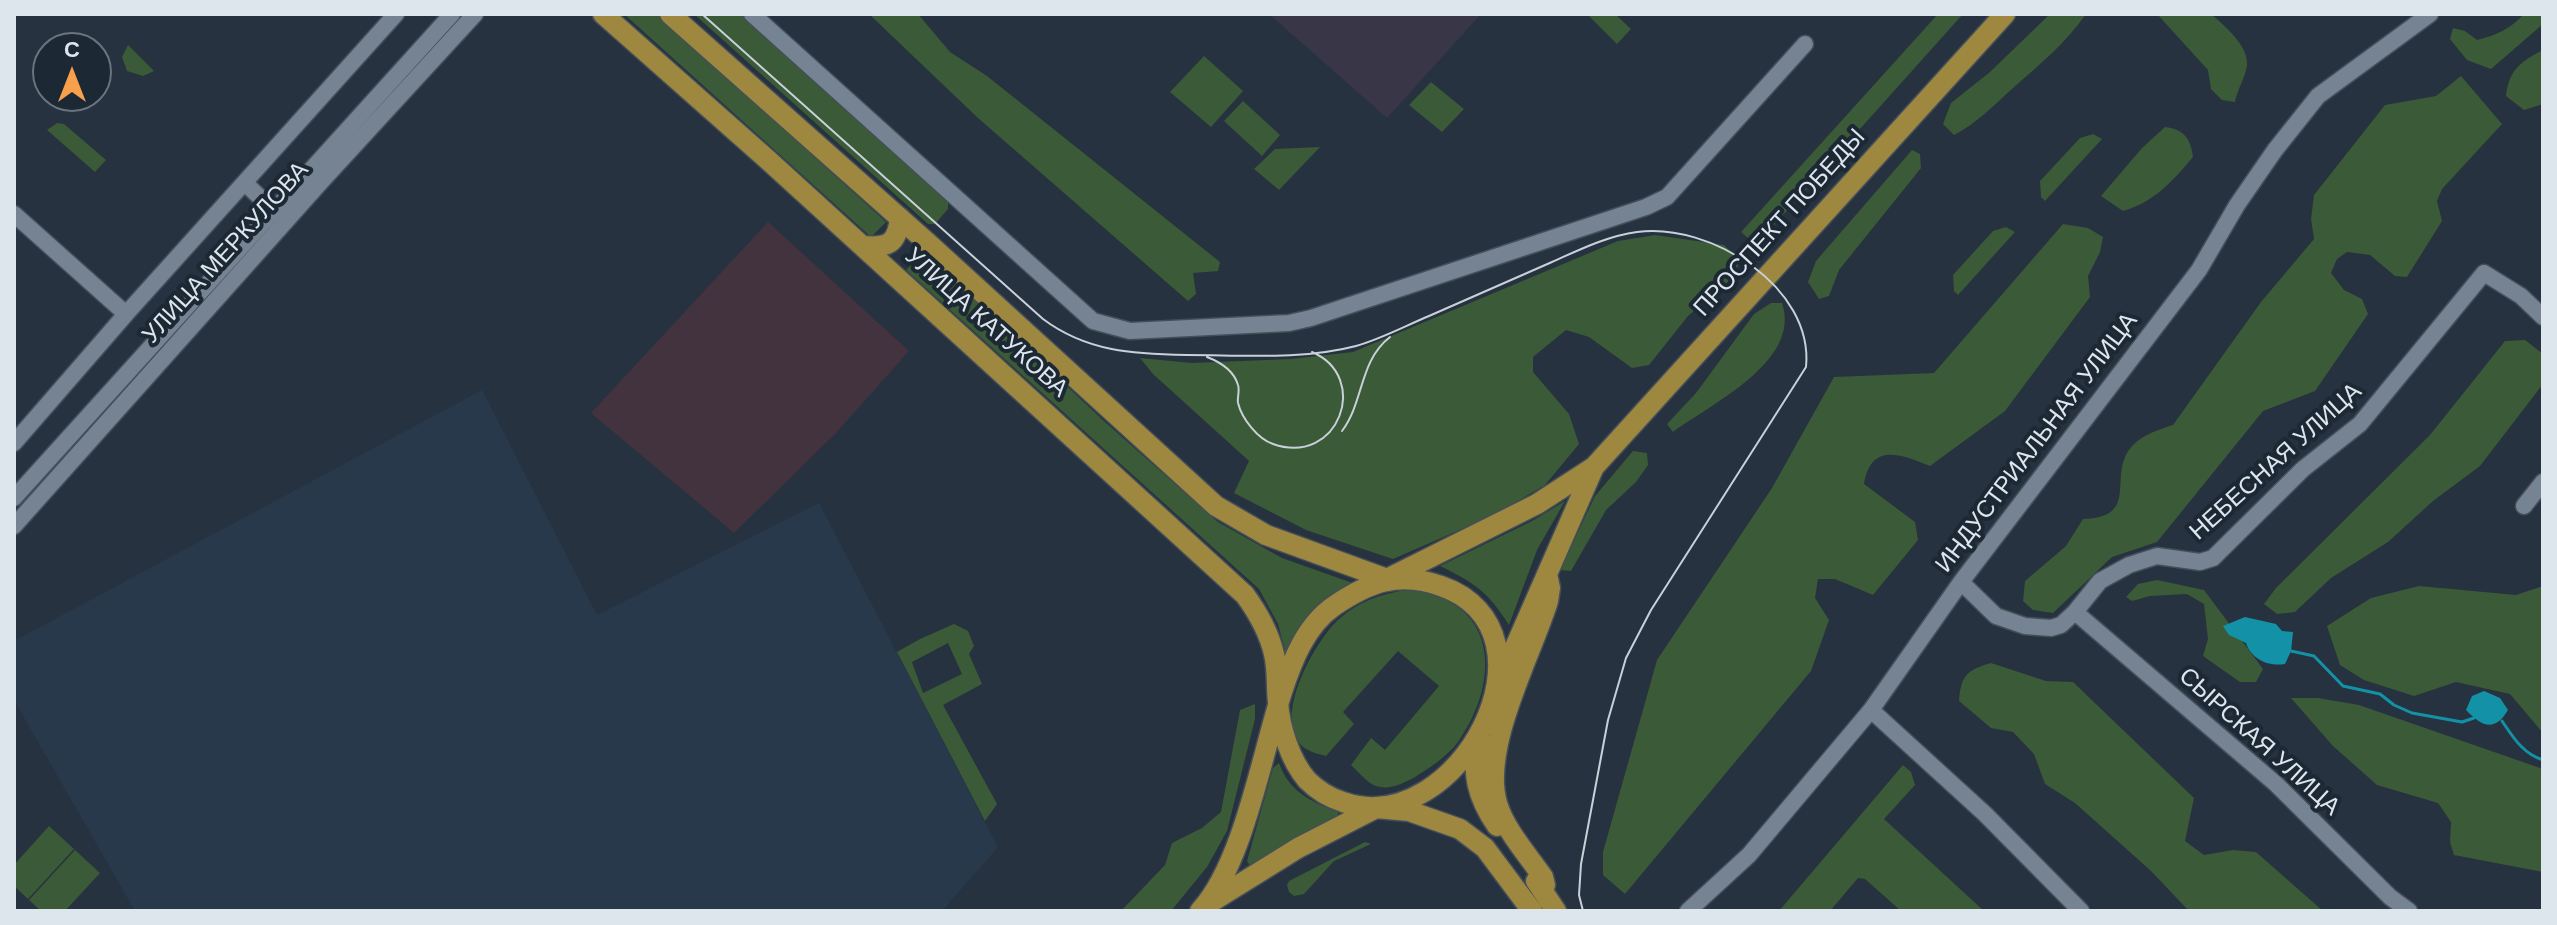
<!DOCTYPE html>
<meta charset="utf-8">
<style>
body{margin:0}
#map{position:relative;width:2557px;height:925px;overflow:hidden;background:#26323f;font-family:Arial,sans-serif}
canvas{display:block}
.frame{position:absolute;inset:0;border:16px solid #dde5ed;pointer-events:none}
.north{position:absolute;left:32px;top:32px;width:80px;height:80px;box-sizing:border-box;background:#1d2835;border:2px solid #6a747f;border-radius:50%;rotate:0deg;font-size:22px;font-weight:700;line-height:32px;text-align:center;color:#dde5ed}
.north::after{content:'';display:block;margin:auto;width:28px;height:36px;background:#f9a04c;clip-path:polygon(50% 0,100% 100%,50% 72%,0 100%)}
</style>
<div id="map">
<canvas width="2557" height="925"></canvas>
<div class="frame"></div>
<div class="north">С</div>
</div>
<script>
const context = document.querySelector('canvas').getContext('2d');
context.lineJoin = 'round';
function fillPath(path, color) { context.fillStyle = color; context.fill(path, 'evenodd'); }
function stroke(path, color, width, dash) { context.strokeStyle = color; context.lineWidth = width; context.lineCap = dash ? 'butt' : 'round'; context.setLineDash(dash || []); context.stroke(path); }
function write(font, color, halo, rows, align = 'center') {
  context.font = font + ' Arial,sans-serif'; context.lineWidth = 8; context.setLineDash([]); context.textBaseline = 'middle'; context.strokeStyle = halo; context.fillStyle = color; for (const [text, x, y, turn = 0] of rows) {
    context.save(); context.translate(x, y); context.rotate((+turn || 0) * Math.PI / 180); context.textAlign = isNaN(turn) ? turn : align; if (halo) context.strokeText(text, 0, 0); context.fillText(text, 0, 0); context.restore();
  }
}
fillPath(new Path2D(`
 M768,222L909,351L835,434L734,533L591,413Z`), '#43333f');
fillPath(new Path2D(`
 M482,390L597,615L819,503L998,847L942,911H135L14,700V641Z`), '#29394c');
fillPath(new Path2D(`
 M1269,14H1481L1387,118Z`), '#393647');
fillPath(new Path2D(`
 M624,14H657L886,222L871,237Z
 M694,14H742L948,199V209L935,224H928Z
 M869,14H918L950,52L987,76L1220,262L1218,271L1193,273L1196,294L1188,301L978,118Z
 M1591,14H1615L1631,29L1617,44L1589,16Z
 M1938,14H1963L1756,245L1741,232Z
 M2050,14H2086C2066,43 2039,65 2012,89C1994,105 1976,124 1954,135L1943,124L1951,103L1990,72Z
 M2157,14H2211C2224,25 2249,46 2247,65C2246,76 2237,90 2235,102L2222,100L2211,89L2208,70Z
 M2524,14H2543V24L2491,69L2467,60L2450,39L2453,28L2465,31L2477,40C2497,35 2510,29 2524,14Z
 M128,45L154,71L143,76L127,71L122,57Z
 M2543,50V104L2524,110L2506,96C2509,70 2520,62 2543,50Z
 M1204,56L1243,91L1211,127L1170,92Z
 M2461,76L2502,124L2442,189L2437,201L2442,221L2407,277L2395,276L2370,255L2347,252L2337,259L2331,273L2344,290L2362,299L2368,314L2315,391L2263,411L2157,542L2112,557L2053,613L2033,610L2023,601L2025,581L2066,546L2083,519C2143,517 2105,474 2133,445C2144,434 2158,430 2173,425L2261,302L2314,239L2311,219L2314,195L2385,105L2436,96Z
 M1431,82L1464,109L1442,132L1409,105Z
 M1243,101L1280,135L1262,156L1224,121Z
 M57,123L64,124L106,160L95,172L47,130Z
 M2165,127C2184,129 2191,139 2193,157C2174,180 2153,203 2123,211L2101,196L2142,148Z
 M2093,134L2102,139L2045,201L2041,197L2040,181L2080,138Z
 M1320,147L1279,190L1254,169L1275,149Z
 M1912,150L1920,154L1921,168L1839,270L1829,296L1819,299L1808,282L1816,261Z
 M2063,224L2088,228L2103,237L2100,252L2088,276L2090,297L2005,411L1930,466C1901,454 1871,442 1864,484L1915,522L1918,540L1873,595L1835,579H1818L1815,598L1829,620L1811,671L1625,894L1603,875V852L1657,660L1772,488L1834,377L1934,373Z
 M2006,227L2015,232L1958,295L1954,291L1953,275L1993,231Z
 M1655,235L1724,245L1741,261L1727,283L1688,316L1649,365L1632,368L1589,337L1566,330L1533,357V372L1569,414L1579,444L1545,485L1494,515L1393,559L1306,530L1234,493L1249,461L1153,374L1140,358L1192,363L1291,359L1353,352L1618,241Z
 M924,252L1105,422L1218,522L1282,558L1361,586L1288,662L1278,624L1259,589L906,270Z
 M1771,303H1782C1802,361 1711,404 1673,432L1667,424L1696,393L1754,314Z
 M2525,340L2543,354V384L2480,466L2433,501L2388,542L2331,578L2295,612L2277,614L2264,604L2276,588L2430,435L2505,341Z
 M1633,451L1647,453L1648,465L1636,482L1606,510L1571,571L1560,570L1595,496Z
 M1565,501L1537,550L1509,625C1488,592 1475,583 1440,566L1532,521Z
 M2157,580L2204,590L2263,669L2256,682H2240L2203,656L2208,639L2204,604L2187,594L2150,596L2132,601L2126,597L2138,584Z
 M2419,586L2516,595L2543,586V733L2510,694L2456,682L2414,696L2364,680L2340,665L2327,626L2371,598Z
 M1406,590C1497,597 1503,678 1458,742C1448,756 1429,768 1415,777C1404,783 1392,789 1380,787C1369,786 1359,772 1351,765L1371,738L1385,750L1439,686L1398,651L1343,712L1354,724L1326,756C1320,754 1313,753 1308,750C1266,727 1315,640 1339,619C1359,601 1381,594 1406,590Z
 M954,624L968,631L974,646L969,654L982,684L943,705L997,804L985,821L897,652L920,639ZM948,643L962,674L923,693L912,662Z
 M1991,663L2046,681L2073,682L2194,798L2185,841L2204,855L2233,850L2256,852L2323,911H2189L2151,871L2075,803L2045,784L2034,754L2013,732L1991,728L1959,701C1961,675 1967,670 1991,663Z
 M2291,698H2318L2359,705L2543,769V872L2454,855L2450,842L2451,822L2438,803L2377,785L2333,746Z
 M1255,704V719L1227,831L1207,867L1171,911H1121L1165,865L1172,843L1202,828L1221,812L1240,710Z
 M1279,763C1289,792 1312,802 1338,812V817L1250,866L1247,861L1273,768Z
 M1903,765L1911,772L1915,785L1884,819L1984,911H1901L1865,879L1858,878L1830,911H1779Z
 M49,826L74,849L28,899L14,886V865Z
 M1365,842L1371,844L1334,861L1304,894L1294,896L1289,892L1287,885L1289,881Z
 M75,850L100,873L65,911H41L29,900Z`), '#3b5a37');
fillPath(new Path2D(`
 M2245,617L2276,624L2282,631L2293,632L2291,651L2285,664C2269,667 2251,659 2246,643L2229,635L2223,626Z
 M2484,691L2500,698L2508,710C2495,732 2482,727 2466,710L2472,696Z`), '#1392a7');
stroke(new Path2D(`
 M2291,651L2314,656L2343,686L2380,694L2394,705L2412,713L2462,722L2474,718
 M2502,721C2513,737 2523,754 2543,760`), '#1392a7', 3);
const minor = new Path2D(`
 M752,14L1093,321L1130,331L1289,323L1311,318L1646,207L1667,197L1805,44
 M245,183L274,211
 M14,214L126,314L14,443
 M126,314L396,14
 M14,498L452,14
 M2524,506L2543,482
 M14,526L320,183L475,14
 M1961,582L1996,616L2025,626L2051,628L2061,625L2075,612L2100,581L2129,565L2157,556L2200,562L2213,558L2303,469L2360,424L2484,273L2521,296L2543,317
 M2075,612L2276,784L2390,897L2409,911
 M1871,710L1985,814L2081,911
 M1688,911L1749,855L1871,710L1961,582L2199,270L2237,205L2275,150L2318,96L2430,14`);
const major = new Path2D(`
 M603,14L768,160L1245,595C1258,613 1269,632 1274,654C1278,670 1276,686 1278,702C1280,728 1290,760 1307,780C1317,790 1330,798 1343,802C1458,842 1569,631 1441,586C1399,571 1369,582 1334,606C1306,625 1292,661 1282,692C1262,754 1243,865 1200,911
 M670,14L929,244L1216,506L1266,535L1387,579
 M863,246C888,248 897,244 900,218
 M1391,577L1537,504L1594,467L2005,14
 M1501,679L1594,467
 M1480,740C1470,772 1478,798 1497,826
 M1536,881L1556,911
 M1542,890L1545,885L1543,877C1527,854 1505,830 1497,803C1481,746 1531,656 1548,601L1550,588L1547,574
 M1208,904L1298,848L1376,808L1409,811L1460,829L1485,848L1532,911`);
stroke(minor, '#454f5a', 19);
stroke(major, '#454f5a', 23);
stroke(minor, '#758392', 16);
stroke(major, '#9e873e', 20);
stroke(new Path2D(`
 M702,14L1043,319C1087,352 1134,354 1187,355C1242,355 1303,360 1356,346C1381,339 1405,326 1429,316C1470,298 1511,280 1552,262C1579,250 1607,236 1637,232C1710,222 1814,287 1806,367L1651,610L1626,658L1608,720L1581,864L1579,895L1583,911
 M1207,357C1220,362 1234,371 1238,385C1240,391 1237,397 1238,403C1242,419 1258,439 1273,444C1339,467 1371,377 1312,352
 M1342,431C1364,402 1359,361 1390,337`), '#c8d1d9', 2);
write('24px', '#dde5ed', '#1d2835', [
 ["ПРОСПЕКТ ПОБЕДЫ",1780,223,-48],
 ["УЛИЦА МЕРКУЛОВА",226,253,-48],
 ["УЛИЦА КАТУКОВА",986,323,42],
 ["ИНДУСТРИАЛЬНАЯ УЛИЦА",2037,443,-53],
 ["НЕБЕСНАЯ УЛИЦА",2276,462,-42],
 ["СЫРСКАЯ УЛИЦА",2259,742,42]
]);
</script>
